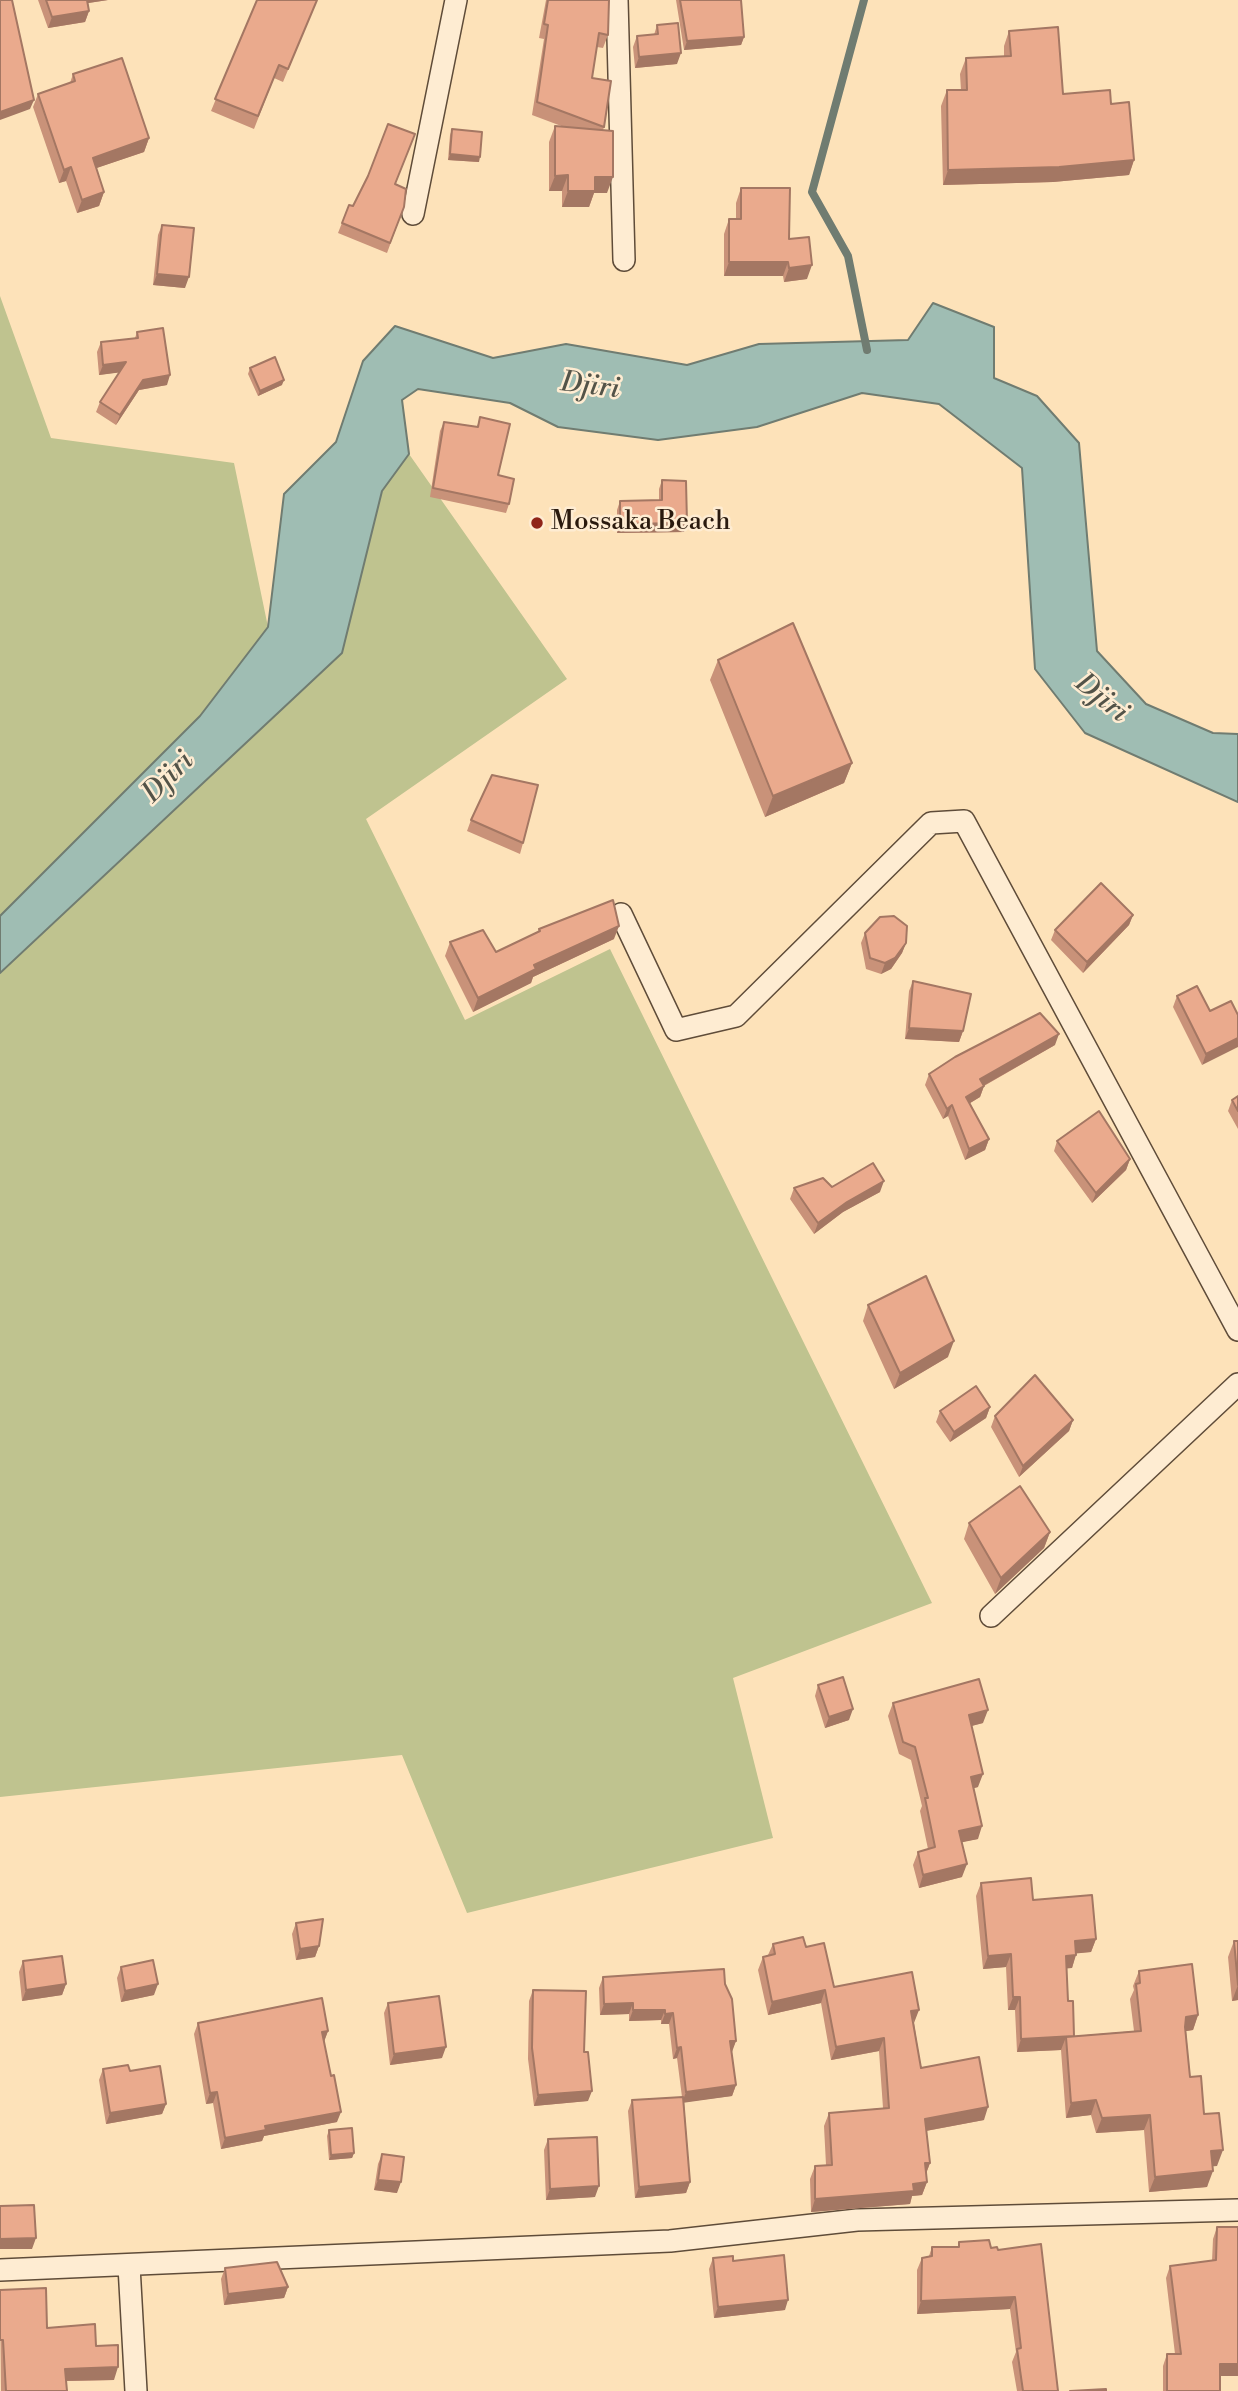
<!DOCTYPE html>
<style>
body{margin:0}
canvas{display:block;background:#fde2b9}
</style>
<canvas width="1238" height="2391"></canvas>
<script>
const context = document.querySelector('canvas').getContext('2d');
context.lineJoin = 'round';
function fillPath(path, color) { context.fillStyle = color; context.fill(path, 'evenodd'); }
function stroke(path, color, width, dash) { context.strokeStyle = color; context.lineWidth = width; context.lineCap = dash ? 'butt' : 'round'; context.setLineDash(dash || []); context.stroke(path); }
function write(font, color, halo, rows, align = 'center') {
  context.font = font + ' "Libre Bodoni",serif'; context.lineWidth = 5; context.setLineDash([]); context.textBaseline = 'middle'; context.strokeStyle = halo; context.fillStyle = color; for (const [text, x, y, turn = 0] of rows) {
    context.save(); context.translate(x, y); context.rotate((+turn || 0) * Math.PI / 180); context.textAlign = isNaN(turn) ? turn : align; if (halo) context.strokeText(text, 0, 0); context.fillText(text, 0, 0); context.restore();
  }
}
fillPath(new Path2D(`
 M0,296L51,438L234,463L268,627L200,716L0,916Z
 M409,454L567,679L366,819L465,1020L610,949L932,1603L733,1678L773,1838L467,1913L402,1755L0,1797V973L342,653L382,491Z`), '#bfc38f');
const water = new Path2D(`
 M933,303L994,327V378L1037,396L1079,443L1097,651L1146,704L1213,733L1238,734V802L1085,733L1035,669L1022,468L939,404L862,393L757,427L658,440L558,427L510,403L418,389L402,400L409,454L382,491L342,653L0,973V916L200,716L268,627L284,494L336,442L363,361L395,326L493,358L566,344L687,365L759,344L908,340Z`);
fillPath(water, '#9fbdb3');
stroke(water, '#707c71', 2);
stroke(new Path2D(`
 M864,0L812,192L848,256L867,350`), '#707c71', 8);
const street = new Path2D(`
 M617,0L624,260
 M413,214L456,0
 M621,914L676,1030L736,1016L931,823L964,821L1238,1330
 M991,1616L1238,1384
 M129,2266L136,2391
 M0,2270L670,2241L857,2220L1238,2210`);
stroke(street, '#5f4c39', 24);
stroke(street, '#feecd2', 21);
fillPath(new Path2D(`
 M38,0H108L88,3L89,11L85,22L48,28Z
 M257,0H317L283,82L274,78L254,129L211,111Z
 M546,0H609L608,35L603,48L597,47L592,78L604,127L603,130L607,193H594L589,207H562V191H549V142L555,126L564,127L532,115L544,39L539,38Z
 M676,0H741L744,37L741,45L684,50Z
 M657,25L677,64L635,68L633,47L637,36L654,35Z
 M1009,31L1063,94L1111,104L1134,160L1129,175L1053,182L943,185L941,106L947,90H961L960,74L966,58L1004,56V46Z
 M73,74L149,138L144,152L96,168L104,192L99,206L77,213L66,181L59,183L33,107L38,94L70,83Z
 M452,129L479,162L448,160L450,135Z
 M395,184L404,207L387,253L338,233L349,205L353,206Z
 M741,188L789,239L807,279L784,282L783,276H724V234L729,219H736V203Z
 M162,225L185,288L153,285L158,235Z
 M137,332L167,385L139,390L116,425L96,412L100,402L120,372L99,375L97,352L101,342L135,338Z
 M250,368L282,385L258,396L248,374Z
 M480,417L498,475L509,504L506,513L430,497L440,431L444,422L477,427Z
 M662,480L684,532L617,533V510L620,501L659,500V489Z
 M718,660L852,763L844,783L765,817L710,680Z
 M471,820L523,843L520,854L467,831Z
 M1133,915L1129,925L1083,973L1051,940L1055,930Z
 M539,929L614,939L533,977L531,983L473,1012L445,956L450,942L496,952L538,932Z
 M865,933L906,943L902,953L891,969L881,974L866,969L861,943Z
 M913,981L963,1031L959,1042L905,1039L909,991Z
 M1177,996L1210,1011L1231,1001L1202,1065L1173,1007Z
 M1055,1045L984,1086L980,1097L970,1103L989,1139L985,1150L965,1160L948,1116L943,1119L925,1085L929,1074Z
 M1238,1096V1129L1228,1111L1232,1100Z
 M1057,1141L1130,1159L1126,1170L1092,1203L1054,1151Z
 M832,1187L880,1192L843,1212L814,1234L790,1199L794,1188Z
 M868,1305L948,1357L894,1389L863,1321Z
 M990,1407L986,1418L950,1442L936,1422L940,1411Z
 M995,1416L1073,1420L1069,1431L1019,1477L991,1427Z
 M969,1523L1050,1532L1044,1548L995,1594L964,1539Z
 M818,1685L849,1720L825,1728L815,1696Z
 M893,1703L983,1723L971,1726L978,1787L974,1788L978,1839L961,1842L962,1877L919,1888L913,1865L918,1852L928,1849L920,1811L922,1806L911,1760L899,1754L888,1716Z
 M981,1883L1033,1900L1096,1939L1091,1952L1076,1953L1072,1968H1066L1068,2001L1074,2036L1134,2031L1130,1999L1134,1990L1133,1986L1139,1971L1198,2015L1193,2030L1186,2031L1190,2077L1204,2114L1217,2166H1212L1207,2187L1149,2192L1144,2130L1096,2133L1091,2115L1066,2118L1061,2050L1017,2052L1015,2010H1008L1006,1967L983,1969L976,1896Z
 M296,1923L319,1946L315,1957L296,1960L292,1934Z
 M1234,1941H1238V2000L1232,2001L1228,1957Z
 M773,1944L806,1947L834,1987L914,2023L921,2068L984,2120L926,2131L930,2163L926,2174L927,2182L922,2195L912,2196L910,2204L811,2212L810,2179L815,2166L826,2165L824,2126L829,2113L883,2108L879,2051L831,2060L821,2003L768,2015L758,1970L763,1957L768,1955Z
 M23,1961L66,1984L62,1995L22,2001L19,1972Z
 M121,1967L154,1995L121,2002L117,1978Z
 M603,1977L725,1984L736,2041L731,2052L736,2085L732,2096L684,2102L690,2182L686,2193L635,2198L628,2111L632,2100L682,2097L677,2058L673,2059L669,2024H661V2020L629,2021V2014L600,2015L599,1988Z
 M533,1990L584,2052L588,2101L534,2106L528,2059L529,2001Z
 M388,2003L442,2058L390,2065L384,2013Z
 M198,2023L328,2031L324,2041L337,2122L264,2136L262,2141L221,2149L213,2103L206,2104L194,2034Z
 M103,2069L130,2071L166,2104L162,2114L106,2124L99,2080Z
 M329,2130L354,2153L352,2158L329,2160L327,2136Z
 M548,2139L595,2197L546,2200L544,2150Z
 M382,2154L397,2193L374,2190L378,2164Z
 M1217,2227H1238V2376H1220V2391H1163V2366L1167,2354H1175L1166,2278L1170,2266L1212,2261L1213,2239Z
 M959,2242L998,2250L1058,2391H1017L1012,2362L1016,2352L1010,2309L917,2314V2270L922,2258L929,2256L932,2247H958Z
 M713,2258L733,2261L785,2310L714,2318L709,2269Z
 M225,2268L288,2287L284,2298L224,2305L221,2279Z
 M0,2290L47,2328L96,2346L114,2380L66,2381L67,2391H1Z`), '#c99279');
fillPath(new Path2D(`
 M84,0H108L82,4Z
 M89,11L85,22L48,28L52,17Z
 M744,37L741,45L684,50L687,41Z
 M681,53L677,64L635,68L639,57Z
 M34,100L30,109L0,120V112Z
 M149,138L144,152L88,171L93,158Z
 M450,154L480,157L479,162L448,160Z
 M1134,160L1129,175L1053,182L943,185L948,170Z
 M71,167L66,181L59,183L64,170Z
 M568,175L562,191H549L555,176Z
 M595,177H613L607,193H594L589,207H562L568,191Z
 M104,192L99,206L77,213L82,200Z
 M729,262H788L783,276H724Z
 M812,265L807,279L784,282L789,268Z
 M157,274L189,277L185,288L153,285Z
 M126,362L123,372L99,375L103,365Z
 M170,375L167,385L139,390L116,425L120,415L143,380Z
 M284,380L282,385L258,396L260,391Z
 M687,523L684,532L617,533L620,524Z
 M852,763L844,783L765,817L773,796Z
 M1133,915L1129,925L1083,973L1087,962Z
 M619,926L614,939L533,977L531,983L473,1012L478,998L534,965Z
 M906,943L902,953L891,969L881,974L885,963Z
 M909,1028L963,1031L959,1042L905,1039Z
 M1059,1034L1055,1045L976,1090L980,1079Z
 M1238,1038V1047L1202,1065L1206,1054Z
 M984,1086L980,1097L962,1108L966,1097Z
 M952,1105L948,1116L943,1119L947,1109Z
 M989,1139L985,1150L965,1160L969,1149Z
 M1130,1159L1126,1170L1092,1203L1096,1193Z
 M884,1181L880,1192L843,1212L814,1234L818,1223L847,1202Z
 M954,1341L948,1357L894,1389L900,1373Z
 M990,1407L986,1418L950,1442L954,1432Z
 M1073,1420L1069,1431L1019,1477L1023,1466Z
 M1050,1532L1044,1548L995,1594L1001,1578Z
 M853,1709L849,1720L825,1728L829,1717Z
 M988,1710L983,1723L964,1728L969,1715Z
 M983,1774L978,1787L967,1790L971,1777Z
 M982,1826L978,1839L954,1844L959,1831Z
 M967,1864L962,1877L919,1888L923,1875Z
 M1096,1939L1091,1952L1071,1954L1075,1941Z
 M319,1946L315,1957L296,1960L300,1949Z
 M1011,1954L1006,1967L983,1969L988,1956Z
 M1076,1955L1072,1968L1061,1969L1066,1956Z
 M66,1984L62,1995L22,2001L26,1990Z
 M158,1984L154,1995L121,2002L125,1991Z
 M1238,1985V2000L1232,2001Z
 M825,1990L821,2003L768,2015L772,2002Z
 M1013,1997H1020L1015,2010H1008Z
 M633,2003L629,2014L600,2015L604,2004Z
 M633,2010H665L661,2020L629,2021Z
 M919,2010L914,2023L911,2011Z
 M673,2013L669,2024H661L665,2014Z
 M1198,2015L1193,2030L1180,2032L1186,2017Z
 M328,2031L324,2042L322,2032Z
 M1066,2037L1061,2050L1017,2052L1021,2039Z
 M884,2038L879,2051L831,2060L836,2047Z
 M730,2041H736L732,2052H726Z
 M446,2047L442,2058L390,2065L394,2054Z
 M681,2047L677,2058L673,2059L677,2048Z
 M736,2085L732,2096L682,2103L686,2092Z
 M592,2091L588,2101L534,2106L538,2095Z
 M217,2092L213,2103L206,2104L210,2093Z
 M1096,2100L1091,2115L1066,2118L1071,2103Z
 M166,2104L162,2114L106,2124L110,2113Z
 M988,2107L984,2120L920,2132L925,2119Z
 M341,2112L337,2122L264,2136L262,2141L221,2149L225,2138L265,2126Z
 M1150,2115L1144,2130L1096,2133L1102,2118Z
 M1223,2150L1217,2166L1206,2167L1211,2151Z
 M354,2153L352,2158L329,2160L331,2155Z
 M925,2163H930L925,2176Z
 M1213,2171L1207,2187L1149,2192L1155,2177Z
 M378,2180L401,2182L397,2193L374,2190Z
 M690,2182L686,2193L635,2198L639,2187Z
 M927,2182L922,2195L912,2196L910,2204L811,2212L815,2199Z
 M599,2186L595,2197L546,2200L550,2189Z
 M36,2238L32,2249H0V2239Z
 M288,2287L284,2298L224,2305L228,2294Z
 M1015,2297L1010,2309L917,2314L921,2301Z
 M788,2300L785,2310L714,2318L718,2307Z
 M1220,2364H1238V2376H1216Z
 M118,2367L114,2380L60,2381L65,2369Z`), '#a47763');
const building = new Path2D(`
 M0,0H12L34,100L0,112Z
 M46,0H87L89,11L52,17Z
 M257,0H317L288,69L279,65L258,116L215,99Z
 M548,0H609L608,35L599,33L592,78L611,81L604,127L537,102L548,25L544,24Z
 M680,0H741L744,37L687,41Z
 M678,23L681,53L639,57L637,36L658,34L657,25Z
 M1058,27L1063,94L1110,90L1111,104L1129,102L1134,160L1059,167L948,170L947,90H967L966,58L1011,56L1009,31Z
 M122,58L149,138L93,158L104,192L82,200L71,167L64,170L38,94L75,81L73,74Z
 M388,124L415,134L395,184L406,189L404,207L390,243L342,223L349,205L353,206L368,176Z
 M555,126L613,131V177H595V191H568V175L555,176Z
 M452,129L482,132L480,157L450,154Z
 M741,188H790L789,239L809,237L812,265L789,268L788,262H729V219H741Z
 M162,225L194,228L189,277L157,274Z
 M163,328L170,375L143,380L120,415L100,402L126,362L103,365L101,342L138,338L137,332Z
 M275,357L284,380L260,391L250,368Z
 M480,417L510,424L498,475L514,479L509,504L433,488L444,422L478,427Z
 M662,480L686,481L687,523L620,524V501L662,500Z
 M793,623L852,763L773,796L718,660Z
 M492,775L538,785L523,843L471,820Z
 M1101,883L1133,915L1087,962L1055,930Z
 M613,900L619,926L534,965L536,969L478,998L450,942L483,930L496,952L540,931L539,929Z
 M894,916L907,926L906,943L895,958L885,963L870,958L865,933L880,917Z
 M913,981L971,994L963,1031L909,1028Z
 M1197,986L1210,1011L1231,1001L1238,1015V1038L1206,1054L1177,996Z
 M1040,1013L1059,1034L980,1079L984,1086L966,1097L989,1139L969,1149L952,1105L947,1109L929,1074L955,1057Z
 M1238,1096V1111L1232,1100Z
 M1099,1111L1130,1159L1096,1193L1057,1141Z
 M873,1163L884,1181L847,1202L818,1223L794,1188L823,1178L832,1187Z
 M926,1276L954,1341L900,1373L868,1305Z
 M1035,1375L1073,1420L1023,1466L995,1416Z
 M976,1386L990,1407L954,1432L940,1411Z
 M1020,1486L1050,1532L1001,1578L969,1523Z
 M843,1677L853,1709L829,1717L818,1685Z
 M979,1679L988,1710L969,1715L983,1774L971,1777L982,1826L959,1831L967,1864L923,1875L918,1852L935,1847L925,1798H928L915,1747L903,1742L893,1703Z
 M1031,1878L1033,1900L1092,1895L1096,1939L1075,1941L1076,1955L1066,1956L1068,2001H1073L1074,2036L1021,2039L1020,1997H1013L1011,1954L988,1956L981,1883Z
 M323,1919L319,1946L300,1949L296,1923Z
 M803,1937L806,1947L824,1943L834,1987L912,1972L919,2010L911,2011L921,2068L979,2057L988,2107L925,2119L930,2163H925L927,2182L913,2184L914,2191L815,2199V2166L832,2165L829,2113L889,2108L884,2038L836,2047L825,1990L772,2002L763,1957L775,1954L773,1944Z
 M1234,1941H1238V1985Z
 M62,1956L66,1984L26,1990L23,1961Z
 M153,1960L158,1984L125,1991L121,1967Z
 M1192,1964L1198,2015L1186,2017L1185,2027L1190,2077L1201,2076L1204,2114L1219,2113L1223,2150L1211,2151L1213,2171L1155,2177L1150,2115L1102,2118L1096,2100L1071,2103L1066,2037L1141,2031L1136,1984L1140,1983L1139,1971Z
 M724,1969L725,1984L732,1999L736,2041H730L736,2085L686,2092L681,2047L677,2048L673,2013L665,2014V2010H633V2003L604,2004L603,1977Z
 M533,1990L586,1991L584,2052H588L592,2091L538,2095L532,2048Z
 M439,1996L446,2047L394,2054L388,2003Z
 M322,1998L328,2031L322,2032L331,2076L334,2075L341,2112L265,2126L266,2130L225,2138L217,2092L210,2093L198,2023Z
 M128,2065L130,2071L160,2066L166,2104L110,2113L103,2069Z
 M683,2097L690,2182L639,2187L632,2100Z
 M352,2128L354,2153L331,2155L329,2130Z
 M597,2137L599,2186L550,2189L548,2139Z
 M382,2154L404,2157L401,2182L378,2180Z
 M34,2205L36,2238L0,2239V2206Z
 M1217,2227H1238V2364H1220V2391H1167V2354H1181L1170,2266L1216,2260Z
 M989,2240L991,2248L997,2247L998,2250L1041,2244L1058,2391H1023L1017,2349L1021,2348L1015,2297L921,2301L922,2258L932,2256V2247H959V2242Z
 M784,2255L788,2300L718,2307L713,2258L733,2256V2261Z
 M277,2262L288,2287L228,2294L225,2268Z
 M46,2288L47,2328L95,2324L96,2346L118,2345V2367L65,2369L67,2391H6L3,2340H0V2290Z
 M1106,2389V2391H1070Z`);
fillPath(building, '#eaaa8d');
stroke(building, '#a47763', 2);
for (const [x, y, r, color] of [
 [537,523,7,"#8f2418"]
]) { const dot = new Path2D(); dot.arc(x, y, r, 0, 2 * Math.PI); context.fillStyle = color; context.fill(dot); stroke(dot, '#feecd2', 2.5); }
write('26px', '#2a1a0e', '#feecd2', [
 ["Mossaka Beach",551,523]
], 'left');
write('italic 28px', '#535348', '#feecd2', [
 ["Djiri",590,387,7],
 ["Djiri",1101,699,39],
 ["Djiri",169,778,-45]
]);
</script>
